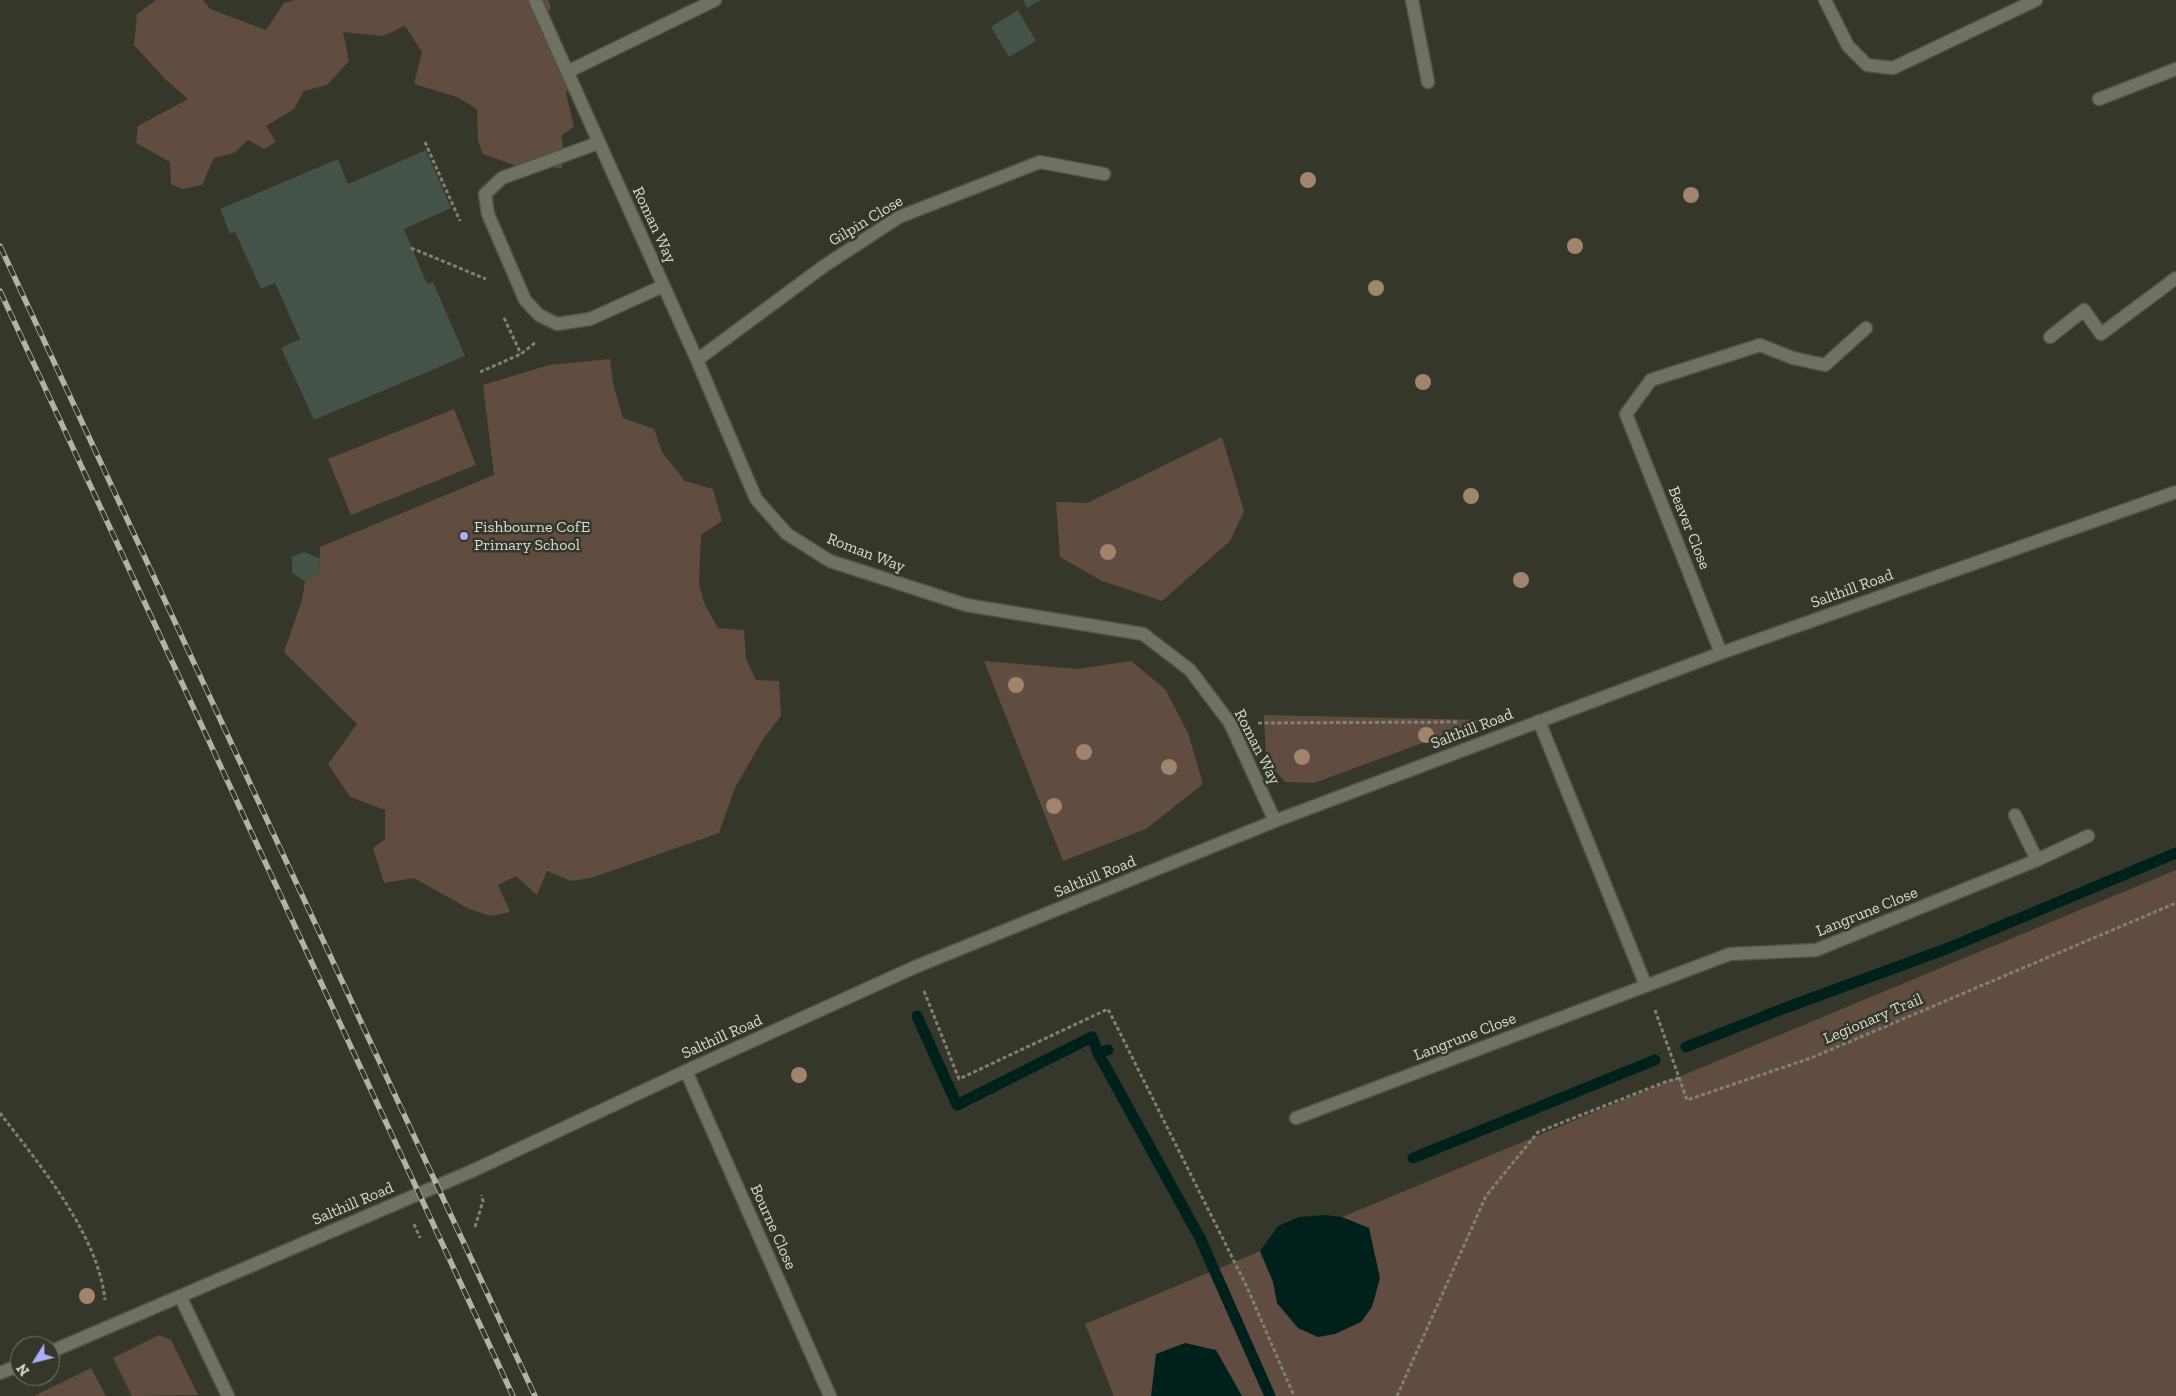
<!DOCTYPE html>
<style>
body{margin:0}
#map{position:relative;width:2176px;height:1396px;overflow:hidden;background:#343729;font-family:"Zilla Slab",serif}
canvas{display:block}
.north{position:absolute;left:10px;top:1336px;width:50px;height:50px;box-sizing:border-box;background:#343729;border:1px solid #76796d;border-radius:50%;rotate:234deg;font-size:14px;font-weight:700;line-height:20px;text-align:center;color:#d9dbd2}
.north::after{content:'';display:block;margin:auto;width:18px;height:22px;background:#adaefb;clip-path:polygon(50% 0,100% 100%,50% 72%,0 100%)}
</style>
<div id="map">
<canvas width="2176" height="1396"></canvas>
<div class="north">N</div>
</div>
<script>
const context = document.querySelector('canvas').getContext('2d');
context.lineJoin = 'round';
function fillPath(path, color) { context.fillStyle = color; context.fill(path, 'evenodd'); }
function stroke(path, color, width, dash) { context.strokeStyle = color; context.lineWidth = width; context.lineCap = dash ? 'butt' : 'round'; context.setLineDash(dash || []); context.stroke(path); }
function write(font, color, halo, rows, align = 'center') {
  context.font = font + ' "Zilla Slab",serif'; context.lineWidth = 5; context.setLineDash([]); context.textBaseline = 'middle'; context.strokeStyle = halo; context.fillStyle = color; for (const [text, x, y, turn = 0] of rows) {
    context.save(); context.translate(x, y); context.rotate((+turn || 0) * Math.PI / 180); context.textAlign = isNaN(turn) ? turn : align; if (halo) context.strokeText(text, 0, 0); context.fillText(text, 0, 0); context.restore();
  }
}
fillPath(new Path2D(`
 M156,0H203L210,9L266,30L284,3L295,0H548L551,8L538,27L557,42L573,80L566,93L574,127L561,136L563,144L562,168L514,165L483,154L478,141L477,109L457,97L414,84L422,52L405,26L383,36L343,32L349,61L327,85L304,91L294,109L266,126L276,142L264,149L248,140L234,153L214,158L202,185L182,189L171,184L170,162L136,143L138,126L188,99L166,80L134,45L137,14Z
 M610,359L613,383L623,418L654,429L662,452L685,481L713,489L722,521L701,535L699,584L704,603L718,628L744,630L746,659L756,680L779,681L781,716L763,739L735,788L719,833L591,878L571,881L547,871L537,895L516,876L498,885L510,912L491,916L469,909L414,878L384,883L373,848L385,839V810L350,797L328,764L357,724L284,652L302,600L305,581L319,572L320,547L494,475L483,385L549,365Z
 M454,409L476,465L351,515L328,459Z
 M1222,437L1244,511L1230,541L1162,601L1102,581L1060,557L1056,502L1087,503Z
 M984,661L1077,669L1131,661L1165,689L1188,733L1203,784L1146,829L1063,861Z
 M1264,715L1485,720L1314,783L1285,782L1266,760Z
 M2176,870V1396H1114L1085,1324Z
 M159,1335L171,1340L198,1395L132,1396L113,1358Z
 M91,1368L106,1396H35L36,1395Z`), '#604c41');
fillPath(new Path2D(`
 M1325,1215L1342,1217L1369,1228L1380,1278L1372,1307L1361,1322L1335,1334L1318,1337L1298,1328L1277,1303L1273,1282L1260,1251L1278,1226L1299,1217Z
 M1185,1343L1216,1350L1242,1396H1151L1156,1354Z`), '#00201c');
stroke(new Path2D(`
 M917,1016L957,1105L1092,1037L1098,1053
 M1686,1047L1785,1008L1946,949L2176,853
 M1108,1050L1098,1053L1200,1238L1270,1396
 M1413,1158L1655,1060`), '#00201c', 11);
fillPath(new Path2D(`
 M1023,0H1041L1027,8Z
 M1018,10L1036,41L1009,57L991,27Z
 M426,150L451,208L404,229L427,284L433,282L465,356L314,420L281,348L300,339L275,283L261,289L235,232L230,234L220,209L338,159L348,184Z
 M304,552L319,558V572L305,581L292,573V557Z`), '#455247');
const minor = new Path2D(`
 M535,0L697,360L756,499L787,534L830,561L966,605L1143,634L1190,670L1230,723L1275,821
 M1412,0L1428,82
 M1825,0L1848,46L1867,65L1893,68L2036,0
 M567,72L715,0
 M2099,99L2176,69
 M598,143L502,178L485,194L488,214L525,300L539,315L557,324L590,319L663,286
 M2050,337L2084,310L2101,334L2176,278
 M697,360L824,266L899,217L1040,162L1104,174
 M1721,653L1626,414L1651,380L1760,345L1793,358L1825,365L1866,328
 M1539,721L1646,986
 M2015,815L2037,860
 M686,1071L830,1396
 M1296,1118L1730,954L1816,950L2037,860L2088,836
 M180,1296L228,1396
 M50,1352L472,1171L686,1071L915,967L1275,821L1721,653L2176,492
 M0,1373L20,1365`);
stroke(minor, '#515347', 15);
stroke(new Path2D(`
 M425,142L460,221
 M411,248L486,279
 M504,318L521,354
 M480,372L521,354L536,342
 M1258,723L1459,722
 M924,991L959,1079L1108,1009L1246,1285L1294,1396
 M1655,1010L1687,1100L1811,1058L2176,903
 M0,1113C39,1164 98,1234 105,1300
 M414,1224L420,1238
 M475,1227L483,1201L481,1195
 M1397,1396L1486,1196L1538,1132L1665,1082L1679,1078`), '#7e8175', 3, [4, 2.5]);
stroke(minor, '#6f7263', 12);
const rail = new Path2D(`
 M0,246L535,1396
 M0,291L513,1396`);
stroke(rail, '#b1b3a9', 5.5);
stroke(rail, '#343729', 4, [11]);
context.fillStyle = '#a2836c';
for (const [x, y] of [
 [1308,180],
 [1691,195],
 [1575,246],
 [1376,288],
 [1423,382],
 [1471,496],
 [1108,552],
 [1521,580],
 [1016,685],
 [1426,735],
 [1084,752],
 [1302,757],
 [1169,767],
 [1054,806],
 [799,1075],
 [87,1296]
]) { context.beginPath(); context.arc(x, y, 8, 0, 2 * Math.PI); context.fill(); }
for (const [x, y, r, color] of [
 [464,536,5,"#adaefb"]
]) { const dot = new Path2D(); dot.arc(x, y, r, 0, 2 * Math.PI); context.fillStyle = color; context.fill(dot); stroke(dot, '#343729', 2); }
write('16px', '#d9dbd2', '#343729', [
 ["Gilpin Close",866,221,-31],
 ["Roman Way",654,225,65],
 ["Beaver Close",1689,528,68],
 ["Roman Way",866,553,21],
 ["Salthill Road",1852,589,-20],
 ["Salthill Road",1472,729,-21],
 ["Roman Way",1257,747,63],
 ["Salthill Road",1095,877,-22],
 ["Langrune Close",1867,912,-22],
 ["Legionary Trail",1873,1019,-23],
 ["Salthill Road",722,1037,-24],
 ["Langrune Close",1465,1037,-21],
 ["Salthill Road",353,1204,-23],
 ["Bourne Close",773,1227,66]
]);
write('16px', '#d9dbd2', '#343729', [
 ["Fishbourne CofE",474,527],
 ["Primary School",474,545]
], 'left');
</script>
